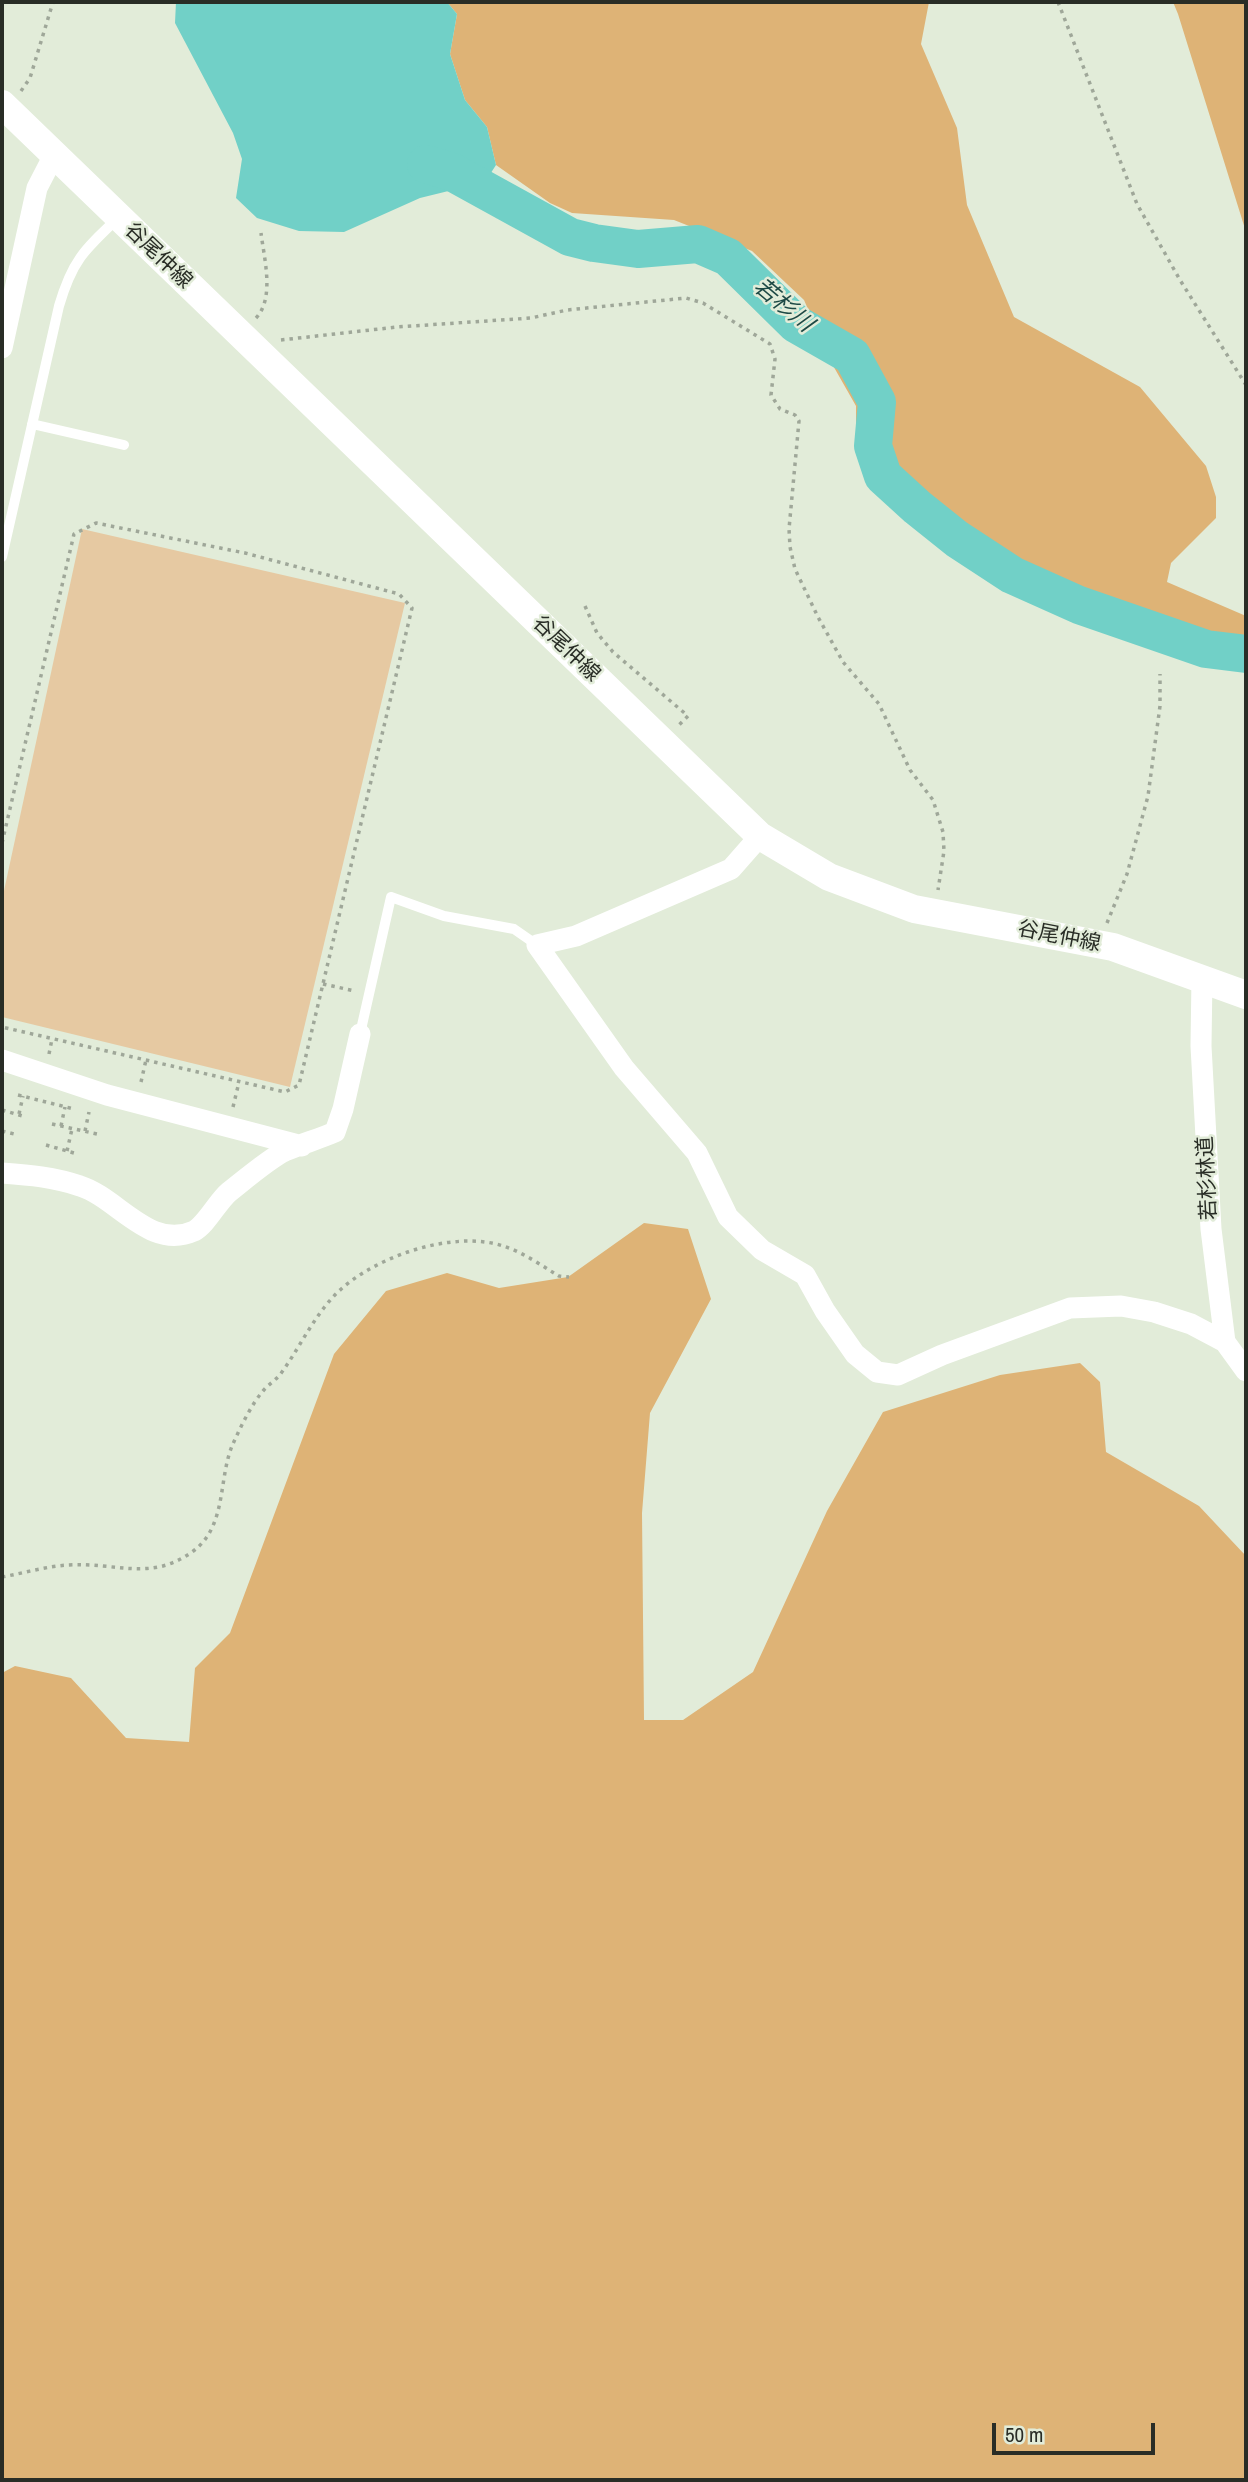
<!DOCTYPE html>
<meta charset="utf-8">
<style>
body{margin:0}
#map{position:relative;width:1248px;height:2482px;overflow:hidden;background:#e2ecd9;font-family:"Archivo Narrow",sans-serif}
canvas{display:block}
.frame{position:absolute;inset:0;border:4px solid #292d26;pointer-events:none}
.scale{position:absolute;left:992px;top:2423px;width:163px;height:32px;box-sizing:border-box;border:4px solid #292d26;border-top:0;padding-left:9px;font-size:21px;line-height:24px;white-space:nowrap;color:#292d26;-webkit-text-stroke:5px #e2ecd9;paint-order:stroke}
</style>
<div id="map">
<canvas width="1248" height="2482"></canvas>
<div class="frame"></div>
<div class="scale">50 m</div>
</div>
<script>
const context = document.querySelector('canvas').getContext('2d');
context.lineJoin = 'round';
function fillPath(path, color) { context.fillStyle = color; context.fill(path, 'evenodd'); }
function stroke(path, color, width, dash) { context.strokeStyle = color; context.lineWidth = width; context.lineCap = dash ? 'butt' : 'round'; context.setLineDash(dash || []); context.stroke(path); }
function write(font, color, halo, rows, align = 'center') {
  context.font = font + ' "Archivo Narrow","Noto Sans JP",sans-serif'; context.lineWidth = 5; context.setLineDash([]); context.textBaseline = 'middle'; context.strokeStyle = halo; context.fillStyle = color; for (const [text, x, y, turn = 0] of rows) {
    context.save(); context.translate(x, y); context.rotate((+turn || 0) * Math.PI / 180); context.textAlign = isNaN(turn) ? turn : align; if (halo) context.strokeText(text, 0, 0); context.fillText(text, 0, 0); context.restore();
  }
}
fillPath(new Path2D(`
 M82,529L405,603L290,1087L2,1017V900Z`), '#e6c9a2');
fillPath(new Path2D(`
 M447,2H929L921,44L957,128L967,205L1014,317L1140,387L1206,466L1216,497V518L1171,563L1167,582L1246,616V663L1226,668L1011,588L856,448V406L831,362L804,300L752,251L674,220L572,213L550,203L496,165L487,127L465,100L450,54L457,14Z
 M1173,2H1246V232L1178,14Z
 M644,1223L688,1229L711,1299L650,1413L642,1513L644,1720H683L753,1672L827,1511L883,1412L1000,1375L1080,1363L1100,1382L1106,1452L1199,1506L1246,1556V2480H2V1673L15,1666L71,1678L126,1738L189,1742L195,1668L230,1633L334,1354L386,1291L447,1273L499,1288L568,1277Z`), '#deb376');
fillPath(new Path2D(`
 M176,2H447L457,14L450,54L465,100L487,127L496,165L485,182L420,198L344,232L299,231L257,218L236,198L242,159L233,133L175,23Z`), '#71d0c7');
stroke(new Path2D(`
 M426,164L452,172L570,237L594,243L638,249L698,244L728,257L796,324L852,356L877,402L873,446L883,476L917,507L957,539L1012,575L1079,605L1206,649L1246,654`), '#71d0c7', 38);
stroke(new Path2D(`
 M1058,2L1137,204L1180,280L1246,385
 M21,91L30,78L53,2
 M256,318C275,298 264,258 261,233
 M281,340L397,327L531,318L567,310L686,298L703,303L770,344L775,359L771,395L780,409L795,415L799,421L789,529L790,547L795,569L818,617L843,662L879,704L910,770L933,800L943,832L944,851L938,890
 M585,606L597,633L613,652L688,716L679,725
 M2,843L74,534L96,523L245,553L399,594L412,608L299,1085L285,1092L2,1027
 M1107,923L1127,874L1148,796L1160,706V674
 M323,984L355,991
 M49,1054L52,1039
 M141,1082L146,1060
 M18,1095L74,1109
 M233,1107L239,1082
 M2,1110L26,1117
 M19,1114L23,1096
 M52,1124L97,1134
 M61,1126L65,1107
 M2,1131L18,1135
 M85,1131L89,1112
 M46,1145L74,1153
 M67,1151L72,1129
 M2,1577C24,1573 47,1566 69,1565C116,1562 150,1582 192,1552C227,1527 218,1481 232,1446C240,1428 251,1405 263,1391C268,1385 274,1381 279,1376C298,1351 311,1321 333,1297C369,1258 452,1229 503,1246C523,1252 542,1266 559,1276L569,1277`), '#9fa799', 3.5, [3.5, 5]);
stroke(new Path2D(`
 M32,424L124,445
 M2,557L59,306C72,261 84,250 117,219
 M360,1034L391,897L444,916L514,929L537,945`), '#fff', 10);
stroke(new Path2D(`
 M2,348L37,188L54,155
 M760,836L731,869L576,936L537,945L624,1068L697,1153L728,1217L762,1250L805,1275L825,1311L855,1354L877,1372L898,1375L942,1355L1070,1308L1121,1306L1154,1312L1191,1324L1225,1342
 M1202,977L1201,1046L1211,1229L1225,1342L1246,1371
 M2,1060L107,1095L302,1146
 M2,1173C29,1175 54,1177 80,1186C118,1198 150,1251 194,1231C206,1225 218,1201 229,1192C243,1181 270,1158 285,1151C301,1144 319,1139 335,1132L343,1109L360,1034`), '#fff', 21);
stroke(new Path2D(`
 M2,104L760,836L829,877L914,909L1113,947L1246,995`), '#fff', 28);
write('21px', '#292d26', '#e2ecd9', [
 ["谷尾仲線",158,256,44],
 ["谷尾仲線",566,649,44],
 ["谷尾仲線",1059,937,11],
 ["若杉林道",1208,1178,-93]
]);
write('italic 23px', '#1d4945', '#e2ecd9', [
 ["若杉川",783,306,40]
]);
</script>
